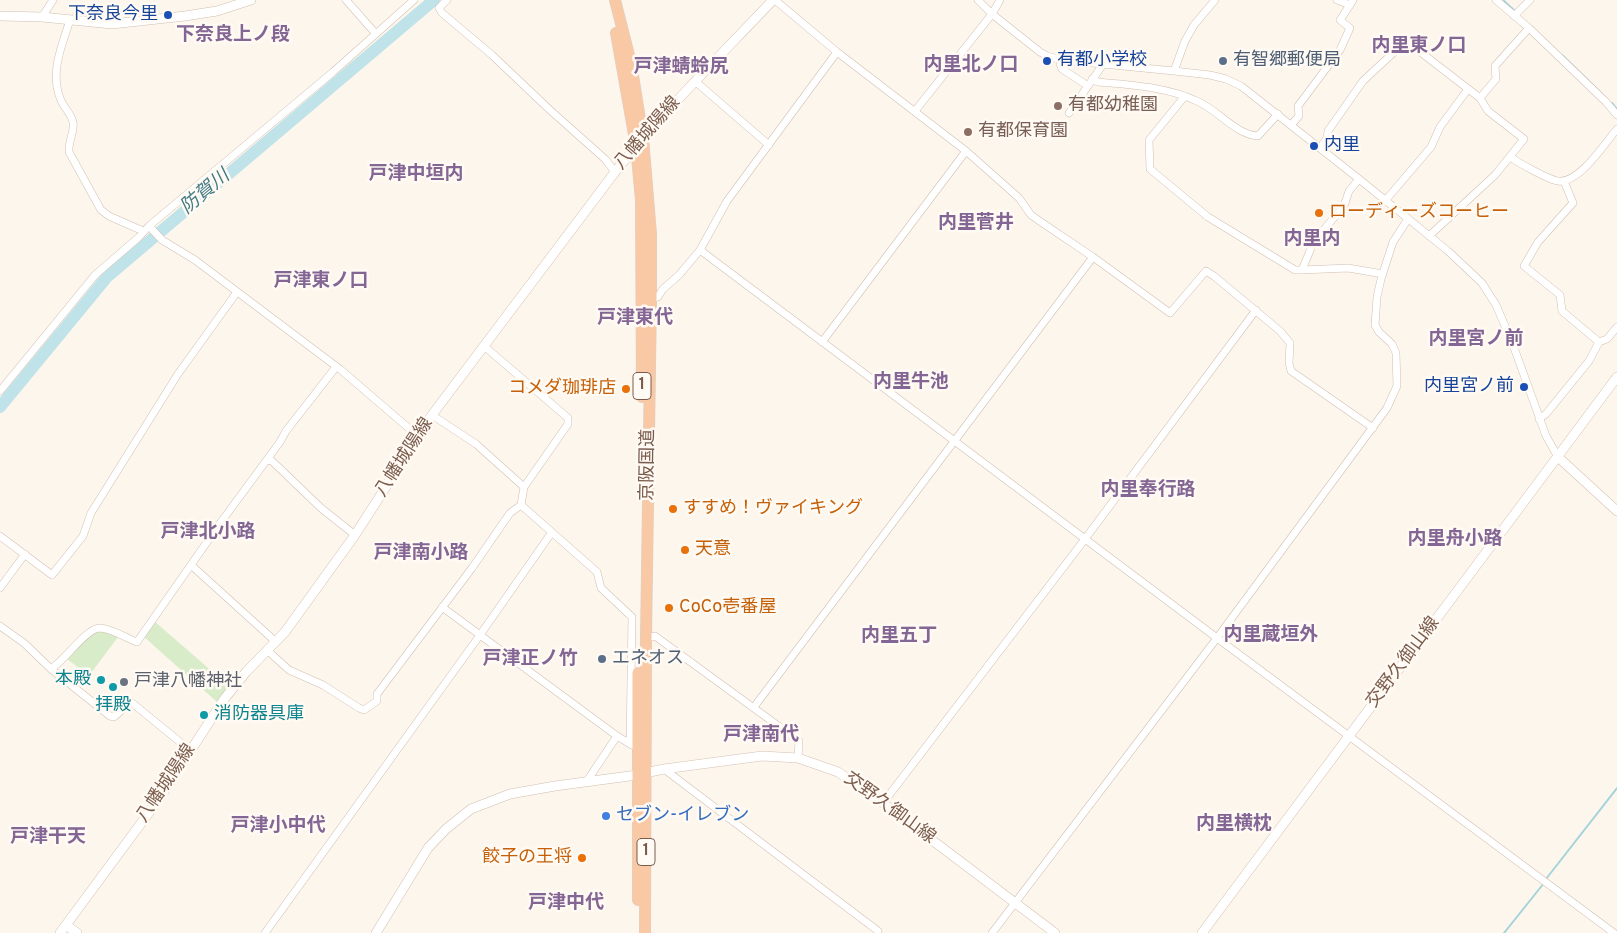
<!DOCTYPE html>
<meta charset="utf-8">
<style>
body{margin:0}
canvas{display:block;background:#fdf6ec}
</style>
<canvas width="1617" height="933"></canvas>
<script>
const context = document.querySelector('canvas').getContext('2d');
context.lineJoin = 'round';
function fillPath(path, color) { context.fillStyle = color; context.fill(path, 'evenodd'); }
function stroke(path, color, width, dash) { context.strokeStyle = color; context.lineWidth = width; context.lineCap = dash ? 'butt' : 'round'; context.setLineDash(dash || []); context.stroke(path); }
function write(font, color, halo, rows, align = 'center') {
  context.font = font + ' Overpass,"Noto Sans JP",sans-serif'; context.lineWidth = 5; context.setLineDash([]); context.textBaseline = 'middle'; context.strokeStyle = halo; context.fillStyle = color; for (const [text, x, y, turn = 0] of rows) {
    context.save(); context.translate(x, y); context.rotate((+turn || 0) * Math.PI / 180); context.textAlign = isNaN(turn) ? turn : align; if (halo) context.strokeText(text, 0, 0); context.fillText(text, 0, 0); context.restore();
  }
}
fillPath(new Path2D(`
 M154,621L229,686L217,702L143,636Z
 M95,631H103L118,637L82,685L77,681L84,672L67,659Z`), '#d8ecc9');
stroke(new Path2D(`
 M1503,0L1516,12
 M1562,55L1601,93
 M1612,103L1617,109
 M1546,879L1617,788
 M1504,933L1544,883`), '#a5d3da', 2);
stroke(new Path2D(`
 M0,407L107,277L434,0`), '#bfe3e8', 12);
const minor = new Path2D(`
 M346,0L376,34
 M447,0L439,8L442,13L492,55L551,111L605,159L615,172
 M775,0L837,52L966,151L1019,198L1031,215L1041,222L1093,257L1170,313L1206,271L1214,276L1280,331L1290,343L1289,363L1291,371L1373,428
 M978,0L992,14L1040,52L1047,56L1062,60L1174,71L1210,75L1226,79L1241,86L1359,179L1448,251L1482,283L1496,305L1512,342L1546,436L1558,457
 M1337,0L1350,5L1353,0
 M1496,0L1529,28L1606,102L1617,115
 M1514,16L1530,0
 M42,17L53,0
 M70,20C62,45 50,72 60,98C63,107 71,113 73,122C75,130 68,142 69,152L101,210L109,216L143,231
 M1062,60L1060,64L1062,69L1088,86
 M1174,71L1185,41L1194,25L1215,0
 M1092,79L1098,82C1133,85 1168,87 1199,102C1220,112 1235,134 1258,136L1278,114
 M696,82L769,145
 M1185,96L1149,140L1150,169L1208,217L1295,270H1302
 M1480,98L1496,79L1495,66L1529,28
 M915,111L992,14L1000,0
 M1069,113L1104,63
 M1291,125L1299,116L1298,106L1340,50L1350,28L1340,20L1350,5
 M1320,148L1327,138L1328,131L1363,81L1406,41L1480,98L1488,111L1524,139L1495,175L1429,236
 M1510,157C1519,163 1549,180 1558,181C1579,184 1605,143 1617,129
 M1359,179L1349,191L1344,206L1314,241L1302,270L1348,268L1383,274
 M1564,181L1573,203L1538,242L1524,266L1560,295L1562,311L1599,342
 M1385,201L1431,147L1440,127L1468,89
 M149,226L162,240L195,260L341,370L419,437
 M700,250L1217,638L1614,933
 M651,298L658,297L663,289L679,275L700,250L727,201L837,52
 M822,342L966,151
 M0,391L95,275L139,237L149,226L333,72L414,0
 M432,415L476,444L524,487
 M1539,419L1546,414L1589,361L1599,342L1607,339L1617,327
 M267,460L272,461L321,508L355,535
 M521,505L597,572L601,588L632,617L630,743
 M0,536L52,575L83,536L91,513L178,374L237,292
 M191,565L276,642
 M0,588L25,554
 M442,607L617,736L632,745
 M0,626L24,643L51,669L110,716L114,717L131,702L191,751
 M646,638L655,636L799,741L798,758
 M267,650L289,670L323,685L359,708L364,710L377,701V694L472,568L510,513L521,505L524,487L568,424V418L484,346
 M51,669C64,661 86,629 99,628C111,628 126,638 137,642L221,522L280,442L286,431L336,367
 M754,707L1093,257
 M664,769L878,931
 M587,781L617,736
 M883,803L1085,539L1256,310
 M265,933L480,635L552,532
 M992,933L1217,638L1387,408L1397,386L1396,353L1392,344L1379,332L1375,325L1377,297L1381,279L1393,242L1408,219`);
const tertiary = new Path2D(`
 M0,16L42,17L112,24L185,16L217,11L251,0
 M66,925L77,933
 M376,933L428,848L446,829L471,809L510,794L555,786L637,775`);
const secondary = new Path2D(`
 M1558,457L1617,511
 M640,774L664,769L762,756L798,758L838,772L883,803L1055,933
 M60,933L159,799L225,698L246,672L285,632L355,535L432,415L615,172C664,111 719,57 773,0
 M1202,933L1617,377`);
const trunk = new Path2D(`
 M615,0L631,63L643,138L651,234V298L646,638L645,933
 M616,33L636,146L641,200L642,397
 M638,900V673`);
stroke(minor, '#d1beb0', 8);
stroke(tertiary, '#d1beb0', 10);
stroke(secondary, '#d6c0b0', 10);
stroke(trunk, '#dad1cd', 12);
stroke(minor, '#fff', 7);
stroke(tertiary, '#fff', 9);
stroke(secondary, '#fff', 9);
stroke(trunk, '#f9c8a4', 11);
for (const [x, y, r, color] of [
 [168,15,5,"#1a4fb4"],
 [1047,61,5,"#1a4fb4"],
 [1223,61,5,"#5c6f8a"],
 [1058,106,5,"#8d6e63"],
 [968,132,5,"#8d6e63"],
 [1314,146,5,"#1a4fb4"],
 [1319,213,5,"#e8710a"],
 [1524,387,5,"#1a4fb4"],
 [626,389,5,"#e8710a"],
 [673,509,5,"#e8710a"],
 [685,550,5,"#e8710a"],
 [669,608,5,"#e8710a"],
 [602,659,5,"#5c6f8a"],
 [101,680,5,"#0f9aa8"],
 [124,682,5,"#6b7280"],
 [113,687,5,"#0f9aa8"],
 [204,715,5,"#0f9aa8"],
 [606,816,5,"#3f7fe0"],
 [582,858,5,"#e8710a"]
]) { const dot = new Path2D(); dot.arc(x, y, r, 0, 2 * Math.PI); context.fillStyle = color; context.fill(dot); stroke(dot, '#fffaf3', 2); }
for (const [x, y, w] of [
 [642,386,18],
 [646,852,18]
]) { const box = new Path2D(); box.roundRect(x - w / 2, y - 13.5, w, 27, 4); context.fillStyle = '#fffaf3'; context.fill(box); stroke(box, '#7a5c4d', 1); }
write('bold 16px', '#7a5c4d', null, [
 ["1",642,386],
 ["1",646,852]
]);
write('18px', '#164399', '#fffaf3', [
 ["下奈良今里",158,15],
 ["有都小学校",1057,61,"left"],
 ["内里",1324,146,"left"],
 ["内里宮ノ前",1514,387]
], 'right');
write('18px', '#4e5e75', '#fffaf3', [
 ["有智郷郵便局",1233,61],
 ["エネオス",612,659]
], 'left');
write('18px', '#785e54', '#fffaf3', [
 ["有都幼稚園",1068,106],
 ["有都保育園",978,132]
], 'left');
write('18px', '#7a5c4d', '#fffaf3', [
 ["八幡城陽線",648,134,-49],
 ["八幡城陽線",405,458,-57],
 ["京阪国道",649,465,-89],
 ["交野久御山線",1404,663,-53],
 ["八幡城陽線",167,784,-56],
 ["交野久御山線",889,809,36]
]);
write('18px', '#c56008', '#fffaf3', [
 ["ローディーズコーヒー",1329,213],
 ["コメダ珈琲店",616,389,"right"],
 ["すすめ！ヴァイキング",683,509],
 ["天意",695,550],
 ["CoCo壱番屋",679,608],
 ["餃子の王将",572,858,"right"]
], 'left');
write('18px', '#0d838f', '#fffaf3', [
 ["本殿",91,680],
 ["拝殿",113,706,"center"],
 ["消防器具庫",214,715,"left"]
], 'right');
write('18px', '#5b616d', '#fffaf3', [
 ["戸津八幡神社",134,682]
], 'left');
write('18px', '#366cbe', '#fffaf3', [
 ["セブン-イレブン",616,816]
], 'left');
write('bold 19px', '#846695', '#fffaf3', [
 ["下奈良上ノ段",233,36],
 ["内里東ノ口",1419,47],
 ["内里北ノ口",971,66],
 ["戸津蜻蛉尻",681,68],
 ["戸津中垣内",416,175],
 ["内里菅井",976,224],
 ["内里内",1312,240],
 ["戸津東ノ口",321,282],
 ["戸津東代",635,319],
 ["内里宮ノ前",1476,340],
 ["内里牛池",911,383],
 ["内里奉行路",1148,491],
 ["戸津北小路",208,533],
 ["内里舟小路",1455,540],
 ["戸津南小路",421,554],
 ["内里蔵垣外",1271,636],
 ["内里五丁",899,637],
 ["戸津正ノ竹",530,660],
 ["戸津南代",761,736],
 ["内里横枕",1234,825],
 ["戸津小中代",278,827],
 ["戸津干天",48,838],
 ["戸津中代",566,904]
]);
write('italic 19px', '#437c86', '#fffaf3', [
 ["防賀川",206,193,-40]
]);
</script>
